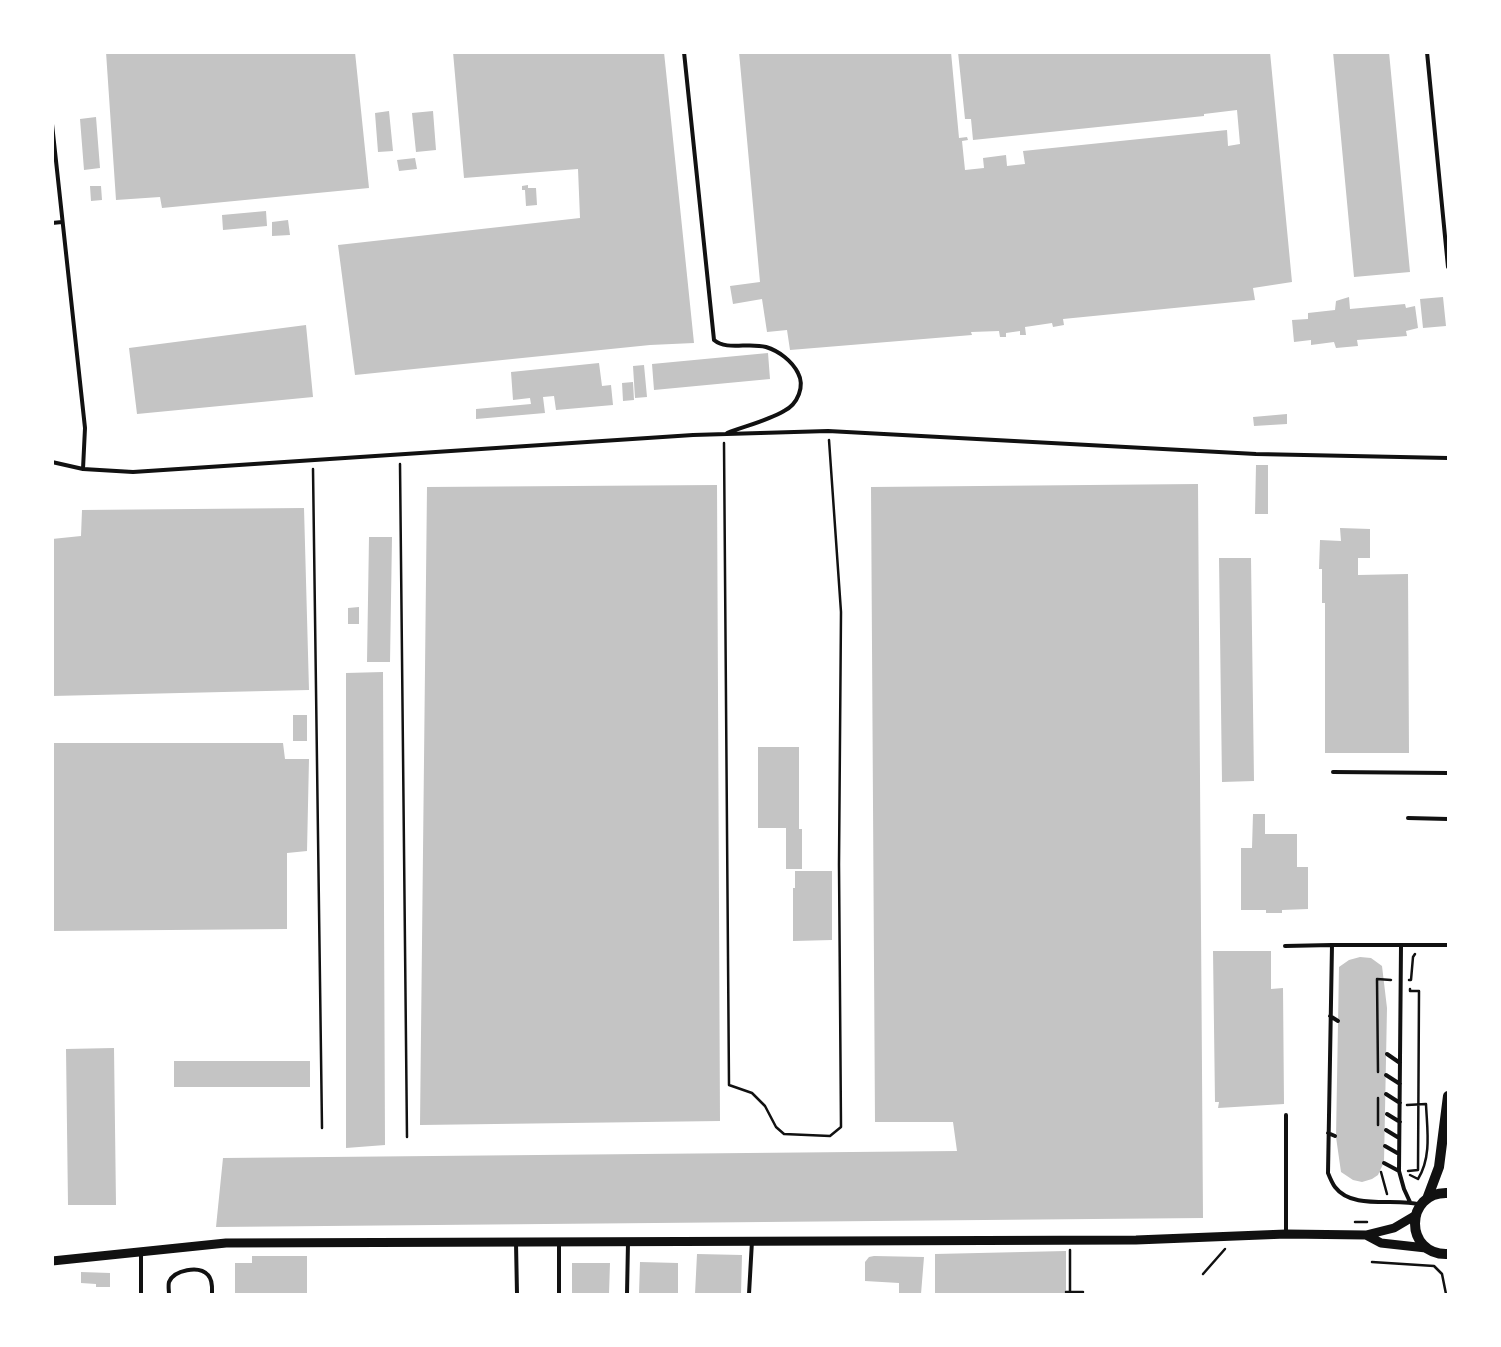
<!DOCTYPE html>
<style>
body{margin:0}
#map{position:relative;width:1501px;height:1347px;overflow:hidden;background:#fff;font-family:"Varela Round",sans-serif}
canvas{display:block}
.frame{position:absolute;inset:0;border:54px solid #fff;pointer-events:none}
</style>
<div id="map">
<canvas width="1501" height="1347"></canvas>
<div class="frame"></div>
</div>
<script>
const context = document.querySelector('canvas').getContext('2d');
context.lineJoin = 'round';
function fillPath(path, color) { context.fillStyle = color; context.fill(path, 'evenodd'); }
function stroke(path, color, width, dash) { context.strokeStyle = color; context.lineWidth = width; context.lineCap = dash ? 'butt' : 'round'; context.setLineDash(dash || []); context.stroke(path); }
fillPath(new Path2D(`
 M106,52H355L369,188L162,208L160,197L116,200Z
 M453,52H664L694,343L650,345L355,375L338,245L580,218L578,169L464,178Z
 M739,52H951L959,138L967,137L968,140L962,141L965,170L984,168L983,158L1006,155L1007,166L1025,164L1023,151L1227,130L1228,146L1240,144L1237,110L1204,114V116L973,140L971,119H965L958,52H1270L1292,282L1253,288L1255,300L1063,319L1064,325L1053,327L1052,323L1025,327L1026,335H1020V331L1006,333V337H1000L999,331L971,332L972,335L790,350L787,330L767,332L762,299L733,304L730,286L760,282Z
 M1333,52H1389L1410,272L1354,277Z
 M389,111L393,151L378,152L375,113Z
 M433,111L436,150L416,152L412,113Z
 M96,117L100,168L84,170L80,119Z
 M415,158L417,169L399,171L397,160Z
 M528,185V188H536L537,205L526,206L525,190H522V186Z
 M90,186H101L102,200L91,201Z
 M266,211L267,226L223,230L222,215Z
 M288,220L290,235L272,236V222Z
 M1349,297L1350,309L1405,304L1406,308L1415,306L1418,328L1406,331L1407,336L1357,340L1358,346L1336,348L1334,342L1311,345V340L1294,342L1292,320L1308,319V313L1335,310L1336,301Z
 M1443,297L1446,326L1423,328L1420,299Z
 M306,325L313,397L137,414L129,348Z
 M768,353L770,379L654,390L652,364Z
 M599,363L602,386L611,385L613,405L556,410L554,396L543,397L545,413L476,419V409L531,404L530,398L513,400L511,372Z
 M644,365L647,397L635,398L633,366Z
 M633,382L634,400L623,401L622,383Z
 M1287,414V424L1254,426L1253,417Z
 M1256,465H1268V514H1255Z
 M1198,484L1203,1218L216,1227L223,1158L957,1151L953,1122H875L871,487Z
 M717,485L720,1121L420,1125L427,487Z
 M304,508L309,690L52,696V539L81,536L82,510Z
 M1340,528L1370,529V558H1358V575L1408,574L1409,753H1325V603H1322V569H1319L1320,540L1341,541Z
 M369,537H392L390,662H367Z
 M1219,558H1251L1254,781L1222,782Z
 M359,607V624H348V608Z
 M383,672L385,1145L346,1148V673Z
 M293,715H307V741H293Z
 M52,743H283L285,759H309L307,851L287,853V929L52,931Z
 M758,747H799V829H802V869H786V828H758Z
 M1253,814H1265V834H1297V867H1308V909L1282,910V913H1266V910H1241V848H1252Z
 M795,871H832V940L793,941V888H795Z
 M1213,951H1271V989L1283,988L1284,1104L1218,1108L1219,1102H1215Z
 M1360,957L1371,958L1382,966L1387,1008L1384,1162L1378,1175L1372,1179L1362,1182L1353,1180L1341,1172L1336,1137L1339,967L1349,960Z
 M114,1048L116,1205H68L66,1049Z
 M174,1061H310V1087H174Z
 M1066,1251V1294H935V1254Z
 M697,1254L742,1255L741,1294H695Z
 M252,1256H307V1294H235V1263H252Z
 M874,1256L924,1257L921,1294H899V1283L865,1281V1262L869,1257Z
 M640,1262L678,1263V1294H639Z
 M572,1263H610L609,1294H572Z
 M81,1272L110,1273V1287H96V1284L81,1283Z`), '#c4c4c4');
stroke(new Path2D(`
 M724,443L729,1085L752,1093L765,1106L776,1127L784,1134L830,1136L841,1127L839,864L841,612L829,440
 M400,464L407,1137
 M313,469L322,1128
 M1409,980H1411L1413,957L1415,954
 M1378,1072L1377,979L1391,980
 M1378,1098V1125
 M1407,1105L1426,1104C1427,1129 1432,1156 1418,1179L1410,1175
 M1408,1171L1418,1170L1419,991H1410V989
 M1381,1172L1387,1194
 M1355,1222H1367
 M1372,1262L1434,1266L1442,1274L1446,1294
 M1203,1274L1225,1249
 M1066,1292H1070V1250
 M1070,1292H1083`), '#111', 2.5);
stroke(new Path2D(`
 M684,52L714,340C727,351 748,342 766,347C779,351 792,361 798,373C805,386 798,404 784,411C767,421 745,426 727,433
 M1427,52L1448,267
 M52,124L85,428L83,469
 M52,223L62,222
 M52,462L83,469L133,472L693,435L828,431L1256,454L1448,458
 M1333,772L1448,773
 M1408,818L1448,819
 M1285,946L1332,945
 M1401,946L1399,1171L1404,1189L1410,1202
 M1330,1016L1338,1021
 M1387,1054L1400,1063
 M1386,1075L1400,1084
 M1386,1094L1400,1103
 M1387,1114L1400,1122
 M1386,1130L1399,1138
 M1328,1133L1335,1136
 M1385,1146L1399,1154
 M1384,1163L1399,1171
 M1421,1205C1397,1197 1353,1211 1335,1187C1332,1183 1330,1178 1328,1173L1332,945H1448
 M1286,1234V1115
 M516,1243L517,1294
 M141,1294V1252
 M169,1294C169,1291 168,1286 169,1282C174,1270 199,1265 208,1275C213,1280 212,1289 212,1294
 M559,1294V1243
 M627,1294L628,1242
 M749,1294L752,1241`), '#111', 4);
stroke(new Path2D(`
 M1366,1235L1381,1243L1426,1248
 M52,1261L226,1243L1136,1240L1286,1234L1366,1235L1394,1228L1416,1215`), '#111', 9);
stroke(new Path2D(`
 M1448,1193C1404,1191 1404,1256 1448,1254
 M1427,1199L1439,1167L1448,1096`), '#111', 10);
</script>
